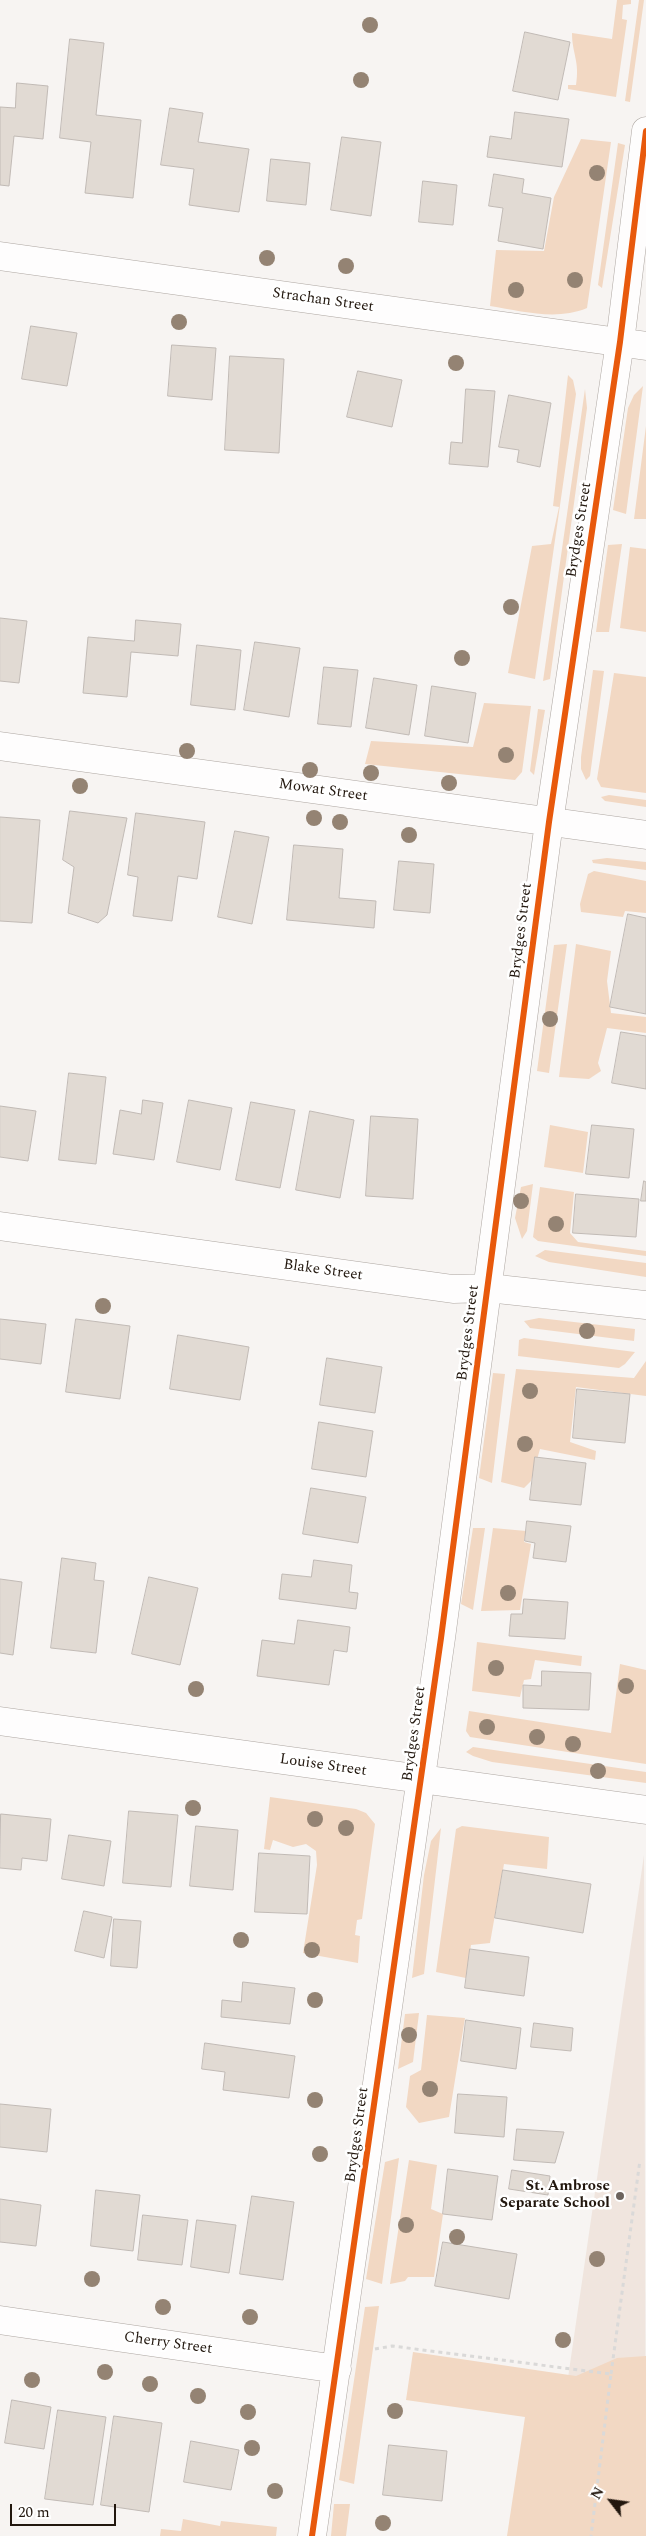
<!DOCTYPE html>
<style>
body{margin:0}
#map{position:relative;width:646px;height:2536px;overflow:hidden;background:#f7f4f2;font-family:Spectral,serif}
canvas{display:block}
.north{position:absolute;left:586px;top:2476px;width:50px;height:50px;-webkit-text-stroke:4px #fff;paint-order:stroke;rotate:300deg;font-size:14px;font-weight:700;line-height:20px;text-align:center;color:#22170e}
.north::after{content:'';display:block;margin:auto;width:18px;height:22px;background:#22170e;clip-path:polygon(50% 0,100% 100%,50% 72%,0 100%)}
.scale{position:absolute;left:10px;top:2504px;width:106px;height:22px;box-sizing:border-box;border:2px solid #22170e;border-top:0;padding-left:6px;font-size:15px;line-height:18px;white-space:nowrap;color:#22170e;-webkit-text-stroke:4px #fff;paint-order:stroke}
</style>
<div id="map">
<canvas width="646" height="2536"></canvas>
<div class="north">N</div>
<div class="scale">20 m</div>
</div>
<script>
const context = document.querySelector('canvas').getContext('2d');
context.lineJoin = 'round';
function fillPath(path, color) { context.fillStyle = color; context.fill(path, 'evenodd'); }
function stroke(path, color, width, dash) { context.strokeStyle = color; context.lineWidth = width; context.lineCap = dash ? 'butt' : 'round'; context.setLineDash(dash || []); context.stroke(path); }
function write(font, color, halo, rows, align = 'center') {
  context.font = font + ' Spectral,serif'; context.lineWidth = 5; context.setLineDash([]); context.textBaseline = 'middle'; context.strokeStyle = halo; context.fillStyle = color; for (const [text, x, y, turn = 0] of rows) {
    context.save(); context.translate(x, y); context.rotate((+turn || 0) * Math.PI / 180); context.textAlign = isNaN(turn) ? turn : align; if (halo) context.strokeText(text, 0, 0); context.fillText(text, 0, 0); context.restore();
  }
}
fillPath(new Path2D(`
 M644,1855L646,2536H545Z`), '#f0e5de');
fillPath(new Path2D(`
 M617,0H631V4L623,5L622,19L627,20L616,97L568,89V85H576C580,61 572,54 572,33L612,39Z
 M639,0H644L630,102L625,101Z
 M581,139L611,142L587,308C556,321 522,311 490,306L496,250L544,251L554,197Z
 M618,143L625,145L602,288L598,285Z
 M568,375L573,380L576,394L535,679L508,673L532,546L551,544L559,507L553,506Z
 M643,386L626,514L613,510L628,408L634,395Z
 M585,389L587,408L550,679L543,681Z
 M646,426V519H634Z
 M622,544L609,632H596L608,545Z
 M630,547L646,549V632L620,628Z
 M593,670L604,671L590,776L586,780L581,769V757Z
 M614,673L646,677V793L601,787L597,779Z
 M484,703L531,706L522,772L515,780L365,764L371,741L473,747Z
 M538,709L545,710L534,775L530,771Z
 M609,795L646,800V807L605,801L601,797Z
 M607,858L646,862V870L593,863L592,860Z
 M594,871L646,881V913L625,911L623,917L581,912L580,904L588,874Z
 M567,944L549,1073L537,1071L554,945Z
 M576,944L611,951L607,981L611,1013L646,1017V1033L607,1028L598,1063L601,1071L589,1079L559,1077Z
 M550,1125L588,1132L583,1173L544,1167Z
 M533,1184L527,1231L522,1239L515,1218L521,1187Z
 M540,1187L574,1192L570,1233L578,1242L646,1251V1256L538,1241L533,1237Z
 M545,1250L646,1263V1277L549,1262L535,1256Z
 M539,1318L635,1329L634,1341L530,1328L524,1321Z
 M524,1338L635,1352L625,1364L619,1368L518,1356L519,1340Z
 M646,1361V1396L576,1387L570,1442L596,1451L595,1460L540,1449L531,1481L524,1488L501,1482L516,1369L634,1378Z
 M493,1373L505,1374L492,1483L479,1478Z
 M473,1528H485L473,1610L461,1604Z
 M493,1528L526,1531L524,1542L531,1544L520,1610L481,1611Z
 M477,1642L582,1656L581,1666L535,1660L531,1679L524,1680L520,1697L472,1691Z
 M620,1664L646,1670V1764L470,1737L466,1731L469,1711L611,1733Z
 M473,1747L646,1772V1783L492,1762L473,1756L466,1752Z
 M270,1797L356,1809L366,1813L375,1824L362,1919L357,1920L355,1935L360,1936L358,1963L303,1953L317,1865L316,1851L306,1844L293,1847L273,1840L270,1850L264,1849Z
 M462,1826L549,1837L547,1869L504,1864L490,1943L471,1945L466,1978L436,1972L456,1829Z
 M441,1828L424,1974L412,1978L424,1875L431,1841Z
 M419,2013L413,2062L398,2069L405,2014Z
 M427,2015L465,2018L449,2117L419,2123L406,2107L410,2076L421,2070Z
 M399,2158L382,2284L366,2279L385,2162Z
 M409,2160L437,2165L431,2209L443,2214L434,2277H408L405,2281L390,2284Z
 M379,2306L354,2484L339,2480L365,2307Z
 M413,2352L576,2376L617,2358L646,2356V2536H507L525,2417L406,2400Z
 M334,2504H350L346,2536H331Z
 M183,2519L220,2526L221,2521L277,2527L276,2536H160L161,2529L181,2531Z`), '#f2d8c3');
const building = new Path2D(`
 M525,32L570,42L558,100L513,91Z
 M70,39L104,43L96,115L141,120L133,198L85,193L91,142L60,138Z
 M17,83L48,86L43,139L14,136L9,186L0,185V107L15,108Z
 M170,108L203,113L198,142L249,149L239,212L189,205L194,169L161,165Z
 M515,112L569,119L562,167L487,157L490,136L511,139Z
 M342,137L381,142L371,216L331,210Z
 M271,159L310,163L306,205L267,201Z
 M494,174L524,179L522,193L551,198L543,249L498,241L503,208L489,206Z
 M423,181L457,185L453,225L419,222Z
 M31,326L77,333L67,386L22,379Z
 M172,345L216,348L212,400L168,396Z
 M230,356L284,359L279,453L225,450Z
 M358,371L402,380L392,427L347,417Z
 M466,389L495,391L488,467L449,464L451,442L462,443Z
 M509,395L551,403L540,467L517,462L519,450L499,447Z
 M0,618L27,621L19,683L0,681Z
 M136,620L181,624L178,656L131,652L127,697L83,693L88,637L134,641Z
 M255,642L300,648L289,717L244,710Z
 M197,645L241,650L235,710L191,705Z
 M324,667L358,670L351,727L318,724Z
 M374,678L417,685L409,735L366,728Z
 M432,686L476,693L468,743L425,736Z
 M70,811L127,818L107,915L98,923L68,913L74,867L63,860Z
 M136,813L205,822L197,879L178,876L172,921L133,916L138,877L128,875Z
 M0,817L40,820L32,923L0,921Z
 M235,831L269,837L252,924L218,917Z
 M294,845L343,849L339,898L376,901L374,928L287,920Z
 M399,861L434,864L430,913L394,910Z
 M628,914L646,918V1014L610,1007Z
 M621,1032L646,1036V1089L612,1083Z
 M69,1073L106,1077L96,1164L59,1160Z
 M143,1100L163,1103L154,1160L113,1154L120,1110L141,1114Z
 M189,1100L232,1108L220,1170L177,1162Z
 M251,1102L295,1110L280,1188L236,1180Z
 M0,1106L36,1111L28,1161L0,1157Z
 M310,1111L354,1120L340,1198L296,1190Z
 M371,1116L418,1119L413,1199L366,1196Z
 M592,1125L634,1129L629,1178L586,1174Z
 M644,1181L646,1182V1201H641Z
 M576,1194L639,1199L636,1237L573,1233Z
 M0,1319L46,1324L41,1364L0,1359Z
 M76,1319L130,1326L120,1399L66,1392Z
 M178,1335L249,1347L240,1400L170,1389Z
 M327,1358L382,1367L375,1413L320,1405Z
 M577,1389L630,1394L625,1443L573,1438Z
 M319,1422L373,1431L366,1477L312,1469Z
 M535,1457L586,1463L581,1505L530,1500Z
 M311,1488L366,1497L358,1543L303,1534Z
 M527,1521L571,1526L566,1562L533,1558L535,1543L525,1541Z
 M62,1558L96,1563L94,1580L104,1581L96,1653L51,1648Z
 M314,1560L352,1565L349,1592L358,1593L356,1609L279,1599L282,1574L311,1577Z
 M149,1577L198,1588L180,1665L132,1654Z
 M0,1579L22,1582L13,1655L0,1653Z
 M524,1599L568,1602L565,1639L509,1636L511,1614H522Z
 M298,1620L350,1627L347,1652L334,1650L329,1685L257,1676L262,1640L294,1644Z
 M542,1671L591,1673L589,1710L523,1708V1685L541,1686Z
 M129,1811L178,1815L171,1887L123,1883Z
 M1,1814L51,1819L47,1861L22,1858L21,1870L0,1868Z
 M196,1826L238,1830L233,1890L190,1886Z
 M69,1835L111,1841L104,1886L62,1879Z
 M259,1853L310,1856L307,1914L255,1912Z
 M503,1870L591,1884L583,1933L495,1918Z
 M84,1911L112,1917L104,1958L75,1951Z
 M114,1919L141,1921L137,1968L111,1966Z
 M470,1949L529,1957L524,1996L465,1988Z
 M243,1982L295,1988L290,2024L221,2017L222,2000L241,2002Z
 M466,2020L521,2028L516,2069L461,2061Z
 M534,2023L573,2028L571,2051L531,2047Z
 M205,2043L295,2056L289,2098L223,2090L225,2072L202,2069Z
 M458,2094L507,2097L504,2137L455,2133Z
 M0,2104L51,2109L47,2152L0,2147Z
 M517,2129L564,2132L555,2163L514,2160Z
 M448,2169L498,2176L492,2220L443,2214Z
 M512,2170L550,2176L548,2195L509,2189Z
 M96,2190L140,2195L133,2251L91,2246Z
 M252,2196L294,2202L283,2280L240,2274Z
 M0,2199L41,2205L36,2246L0,2242Z
 M143,2215L188,2220L182,2265L138,2260Z
 M197,2220L236,2225L229,2273L191,2267Z
 M443,2242L517,2254L509,2299L435,2286Z
 M12,2400L51,2407L44,2449L5,2443Z
 M58,2410L106,2417L93,2505L45,2499Z
 M114,2416L162,2423L149,2512L101,2505Z
 M191,2441L239,2450L231,2490L184,2482Z
 M389,2445L447,2451L442,2501L383,2495Z`);
fillPath(building, '#e1dad3');
stroke(building, '#c1bab5', 1);
const minor = new Path2D(`
 M0,256L646,346
 M0,746L646,835
 M0,1226L453,1289L488,1288L646,1305
 M0,1721L646,1810
 M0,2320L337,2369
 M312,2536L441,1638L549,822L620,342L646,131`);
stroke(minor, '#ada6a1', 29);
stroke(new Path2D(`
 M375,2349L392,2346L611,2374L591,2536
 M611,2374L640,2160`), '#dad9d8', 3, [4, 4]);
stroke(minor, '#fefdfd', 28);
stroke(new Path2D(`
 M312,2536L441,1638L549,822L620,342L646,131`), '#e8590c', 6);
context.fillStyle = '#948373';
for (const [x, y] of [
 [370,25],
 [361,80],
 [597,173],
 [267,258],
 [346,266],
 [575,280],
 [516,290],
 [179,322],
 [456,363],
 [511,607],
 [462,658],
 [187,751],
 [506,755],
 [310,770],
 [371,773],
 [449,783],
 [80,786],
 [314,818],
 [340,822],
 [409,835],
 [550,1019],
 [521,1201],
 [556,1224],
 [103,1306],
 [587,1331],
 [530,1391],
 [525,1444],
 [508,1593],
 [496,1668],
 [626,1686],
 [196,1689],
 [487,1727],
 [537,1737],
 [573,1744],
 [598,1771],
 [193,1808],
 [315,1819],
 [346,1828],
 [241,1940],
 [312,1950],
 [315,2000],
 [409,2035],
 [430,2089],
 [315,2100],
 [320,2154],
 [406,2225],
 [457,2237],
 [597,2259],
 [92,2279],
 [163,2307],
 [250,2317],
 [563,2340],
 [105,2372],
 [32,2380],
 [150,2384],
 [198,2396],
 [395,2411],
 [248,2412],
 [252,2448],
 [275,2491],
 [383,2523]
]) { context.beginPath(); context.arc(x, y, 8, 0, 2 * Math.PI); context.fill(); }
for (const [x, y, r, color] of [
 [620,2196,5,"#6d645e"]
]) { const dot = new Path2D(); dot.arc(x, y, r, 0, 2 * Math.PI); context.fillStyle = color; context.fill(dot); stroke(dot, '#fff', 2); }
write('15px', '#22170e', '#fff', [
 ["Strachan Street",323,301,8],
 ["Brydges Street",580,530,-81],
 ["Mowat Street",323,791,8],
 ["Brydges Street",522,931,-83],
 ["Blake Street",323,1271,8],
 ["Brydges Street",469,1333,-83],
 ["Brydges Street",415,1734,-82],
 ["Louise Street",323,1766,8],
 ["Brydges Street",358,2135,-82],
 ["Cherry Street",168,2344,8]
]);
write('bold 15px', '#22170e', '#fff', [
 ["St. Ambrose",610,2187],
 ["Separate School",610,2204]
], 'right');
</script>
